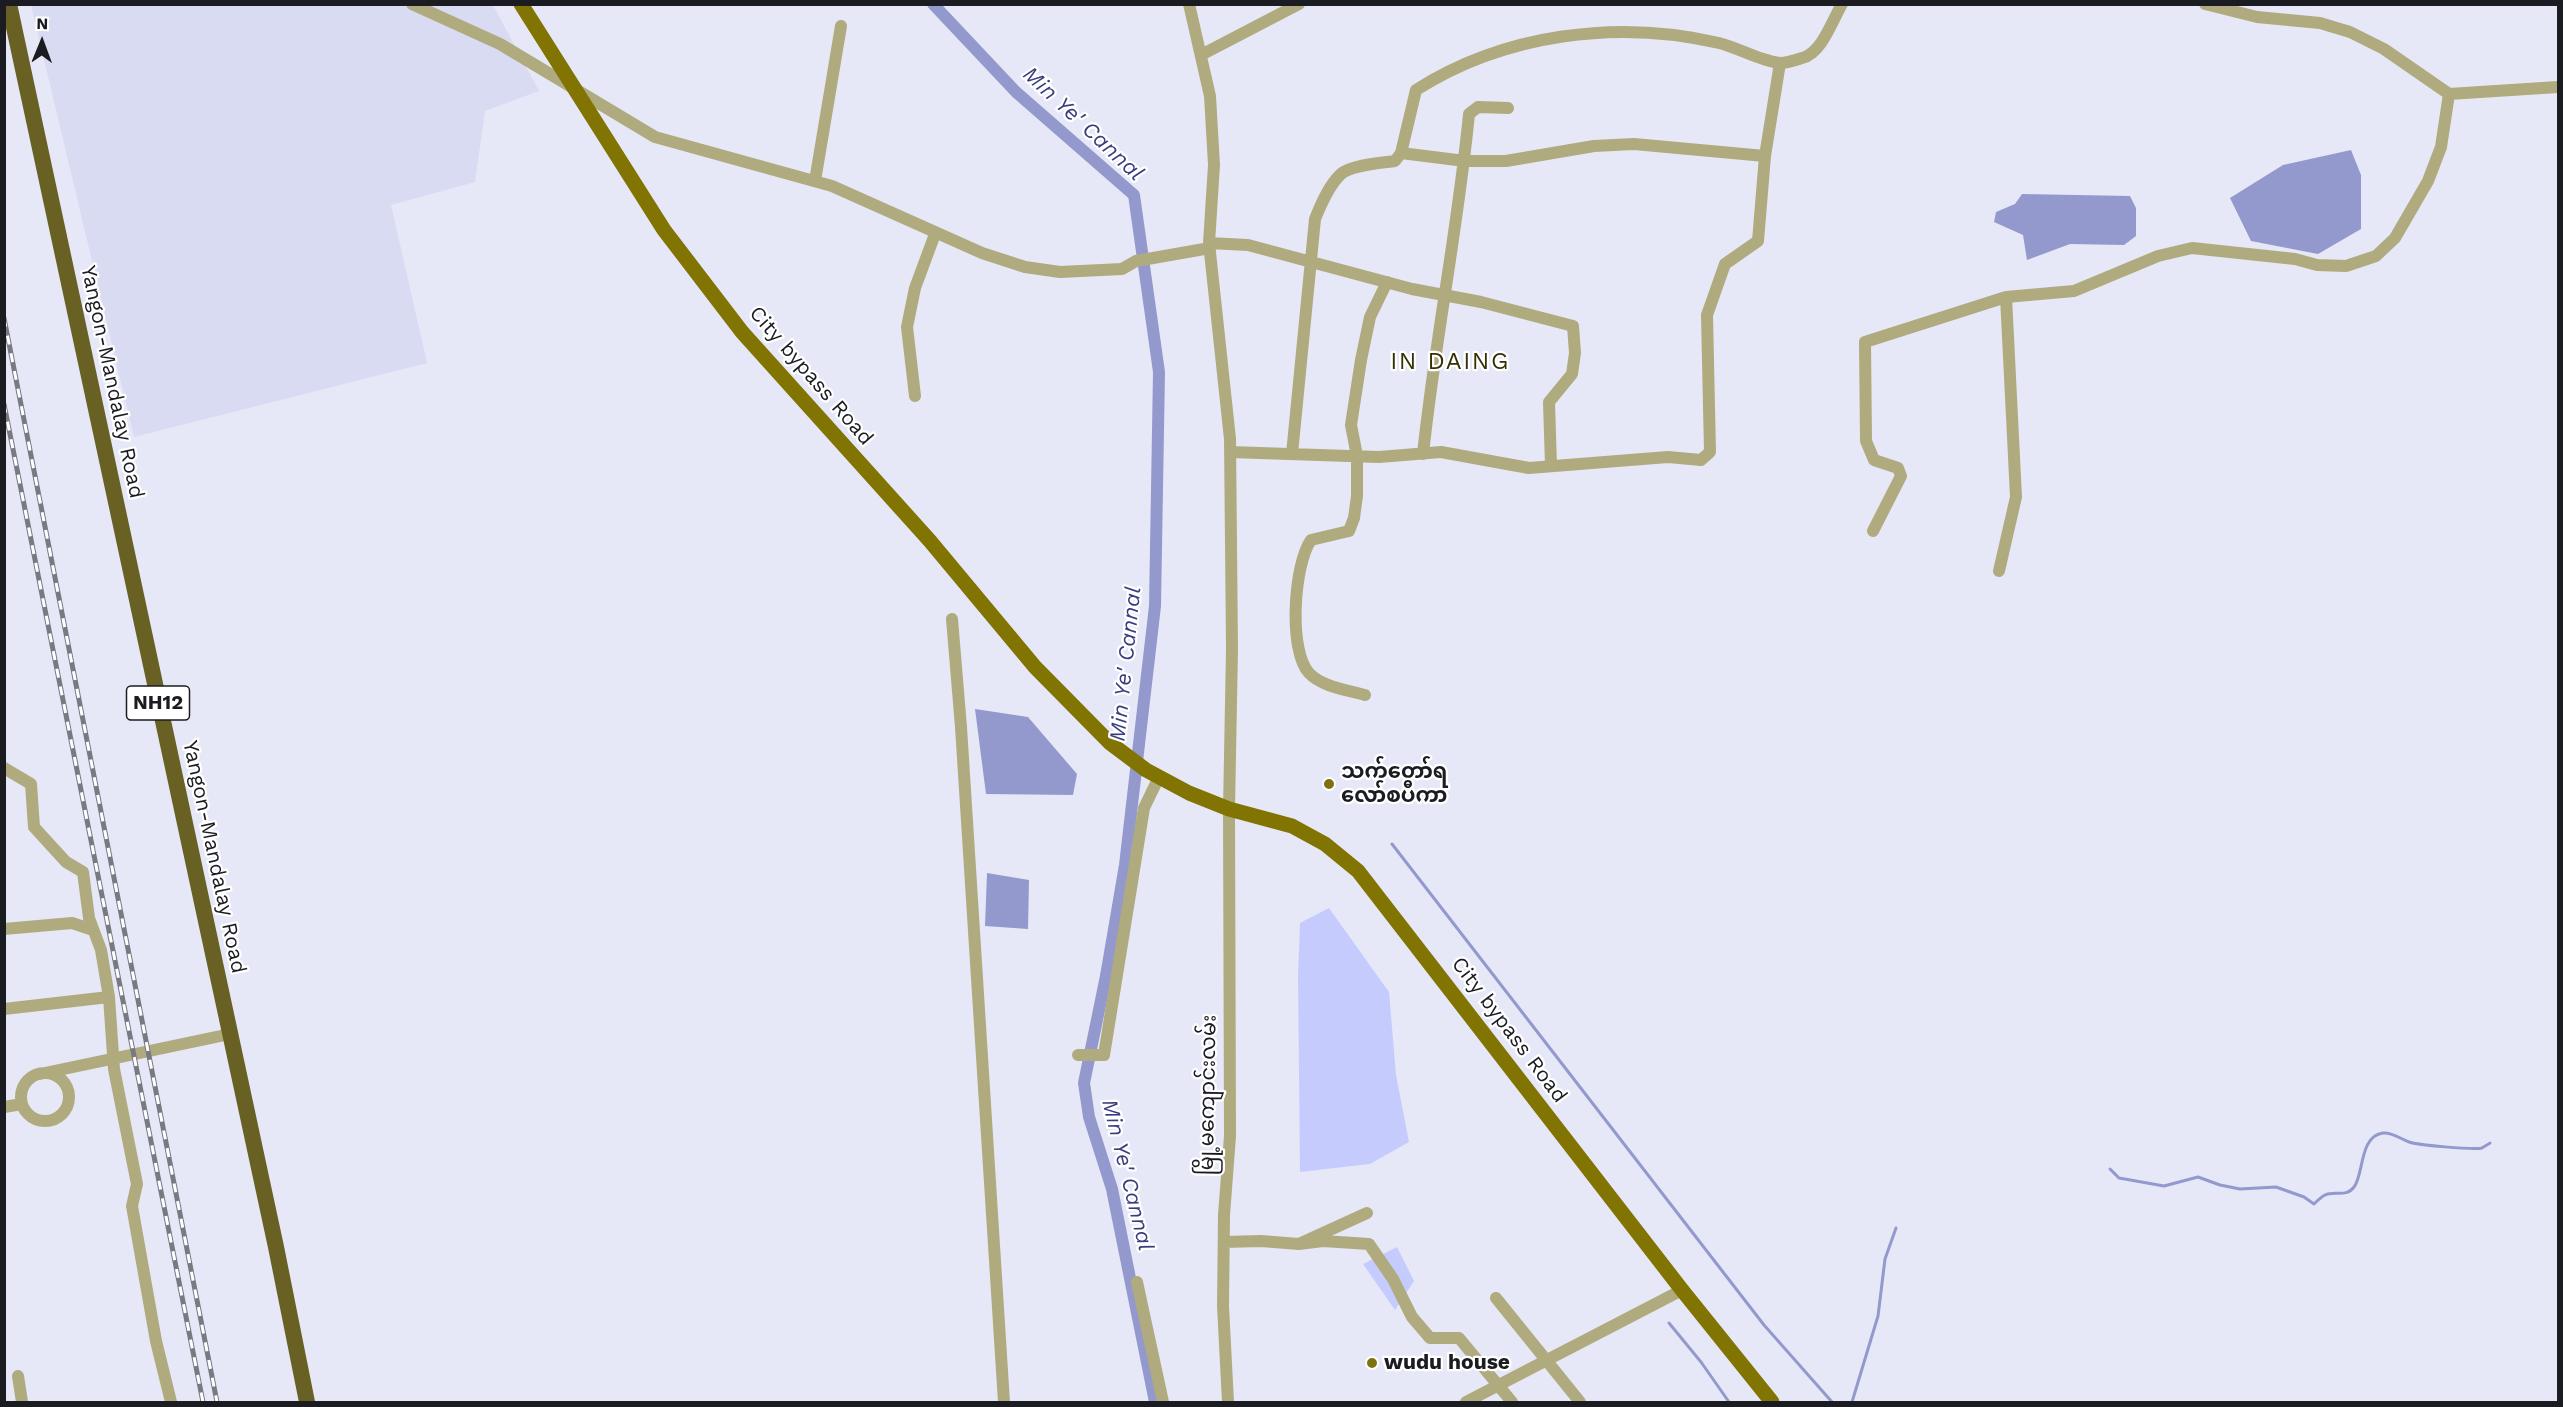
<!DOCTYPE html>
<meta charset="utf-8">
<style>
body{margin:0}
#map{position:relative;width:2563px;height:1407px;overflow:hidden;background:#e6e8f8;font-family:"Work Sans",sans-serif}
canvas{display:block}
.frame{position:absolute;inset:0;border:6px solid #1b1c21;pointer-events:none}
.north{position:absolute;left:12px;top:12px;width:60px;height:60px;-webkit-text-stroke:4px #fff;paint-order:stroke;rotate:1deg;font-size:16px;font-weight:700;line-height:24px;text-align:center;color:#1b1c21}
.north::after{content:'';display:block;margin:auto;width:21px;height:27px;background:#1b1c21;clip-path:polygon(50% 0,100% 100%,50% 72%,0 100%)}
</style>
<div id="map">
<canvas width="2563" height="1407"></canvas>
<div class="frame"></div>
<div class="north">N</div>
</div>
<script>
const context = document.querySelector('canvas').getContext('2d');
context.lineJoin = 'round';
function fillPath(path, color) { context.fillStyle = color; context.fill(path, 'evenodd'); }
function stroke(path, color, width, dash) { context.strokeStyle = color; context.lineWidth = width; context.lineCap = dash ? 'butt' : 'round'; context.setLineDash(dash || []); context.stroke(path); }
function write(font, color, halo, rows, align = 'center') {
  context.font = font + ' "Work Sans","Noto Sans Myanmar",sans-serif'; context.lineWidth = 4.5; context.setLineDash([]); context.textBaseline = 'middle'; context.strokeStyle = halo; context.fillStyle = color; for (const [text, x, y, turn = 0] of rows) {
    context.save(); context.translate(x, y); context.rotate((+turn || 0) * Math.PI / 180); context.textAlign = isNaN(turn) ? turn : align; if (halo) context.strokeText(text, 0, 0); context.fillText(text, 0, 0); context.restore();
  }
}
fillPath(new Path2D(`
 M31,5H493L539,91L485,111L475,182L391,205L427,363L134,437Z`), '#d8dbf1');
fillPath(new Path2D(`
 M1329,908L1389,992L1396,1075L1409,1142L1370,1164L1300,1172L1298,975L1300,923Z
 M1397,1247L1414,1281L1395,1310L1363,1264Z`), '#c5ccfd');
fillPath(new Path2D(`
 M2351,150L2361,175V229L2318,254L2251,241L2230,198L2283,165Z
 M2022,194L2130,196L2136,208V236L2124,245L2070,244L2027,260L2023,235L1994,222L1996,212L2015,204Z
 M975,709L1028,717L1077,774L1073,795L986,794Z
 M987,873L1029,880L1028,929L985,926Z`), '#9399cd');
stroke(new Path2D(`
 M1392,844L1764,1325L1832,1402
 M2110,1169L2119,1178L2164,1186L2198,1177L2220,1185L2240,1189L2276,1187L2304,1197L2314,1204C2317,1201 2321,1197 2325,1195C2335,1190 2346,1198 2354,1187C2364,1175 2359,1136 2383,1133C2392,1132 2401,1139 2409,1142C2417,1145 2473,1150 2482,1148C2483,1147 2489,1144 2490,1143
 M1669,1323L1701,1362L1729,1402
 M1852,1402L1878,1316L1885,1259L1896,1228`), '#9399cd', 3);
stroke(new Path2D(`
 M933,4L1016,92L1134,195L1159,372L1155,606L1125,865L1106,976L1084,1083L1089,1117L1112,1189L1155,1402`), '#9399cd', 12);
stroke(new Path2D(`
 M412,4L500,44L655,137L832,186L982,253L1025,267L1060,272L1122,269L1136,261L1210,248
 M1189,4L1210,96L1214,165L1209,243L1230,439L1232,649L1229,809L1230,1136L1224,1215L1223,1306L1228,1402
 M2205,4L2257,17L2320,23L2350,32L2384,49L2449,94L2558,87
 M1201,55L1299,4
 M1401,153L1465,161H1506L1594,146L1634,144L1765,156
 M815,181L841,26
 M1209,243L1248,245L1412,289L1481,302L1573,326L1575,353L1572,374L1549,402L1551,466
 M915,396L907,327L915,288L935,234
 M1230,452L1379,457L1441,452L1529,468L1668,457L1701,460L1710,452L1707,315L1725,264L1758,241L1765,156L1780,63
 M1292,454L1315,219C1321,204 1329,185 1341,174C1351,165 1381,163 1395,161L1401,153L1416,90C1504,34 1617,19 1719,43C1739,48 1760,61 1780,63C1786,63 1796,60 1802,58C1822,53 1832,21 1842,4
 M1423,454C1435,340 1458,228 1469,114L1478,107L1508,108
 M1873,531L1901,476L1898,468L1874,460L1866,441L1865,342L2006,297L2074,291L2158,256L2192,248L2295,259L2317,265L2346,266L2376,256L2395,238L2428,181L2441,147L2449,94
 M1999,571L2016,497L2006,297
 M952,619L961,727L1004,1402
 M1365,695C1348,690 1322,687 1309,673C1288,650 1294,564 1311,540L1349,531L1354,518L1357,496V456L1351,425L1361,360L1370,317L1387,282
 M4,768L31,784L34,827L66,862L83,872L89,918L101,950L109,997L114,1069L137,1184L132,1206L156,1341L171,1402
 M4,929L72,923L93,930
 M4,1009L109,997
 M1078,1055H1104L1144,808L1159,777
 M21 1097a24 24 0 1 1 48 0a24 24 0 1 1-48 0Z
 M40,1074L230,1034
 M4,1107L22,1104
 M1224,1242L1261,1241L1299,1244L1367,1213
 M1299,1244L1323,1241L1369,1244L1393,1279L1412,1317L1430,1338H1459L1512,1402
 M1137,1282L1163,1402
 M1496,1298L1580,1402
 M18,1376L22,1402
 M1466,1402L1682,1290`), '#b0ab7e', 12);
stroke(new Path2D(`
 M521,4L664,230L742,332L930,541L1035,667L1110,743L1146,770L1189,793L1229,809L1292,826L1325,844L1358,871L1682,1290L1772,1402`), '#817402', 15);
stroke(new Path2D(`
 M9,4L276,1247L307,1402`), '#696124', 16);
const rail = new Path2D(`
 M4,318L217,1402
 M4,404L203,1402`);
stroke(rail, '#777983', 5);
stroke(rail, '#fff', 3, [9]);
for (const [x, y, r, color] of [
 [1329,784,6,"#7d7212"],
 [1372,1363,6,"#7d7212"]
]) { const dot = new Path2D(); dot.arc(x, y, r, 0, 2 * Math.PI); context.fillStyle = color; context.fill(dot); stroke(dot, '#fff', 2); }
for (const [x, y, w] of [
 [158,703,63]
]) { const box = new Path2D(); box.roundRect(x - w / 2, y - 17, w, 34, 4.5); context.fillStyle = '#fff'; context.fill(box); stroke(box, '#1b1c21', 1.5); }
write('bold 20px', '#1b1c21', null, [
 ["NH12",158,703]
]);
write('21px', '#1b1c21', '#fff', [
 ["City bypass Road",811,376,49],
 ["Yangon-Mandalay Road",112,382,78],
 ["Yangon-Mandalay Road",214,857,78],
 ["City bypass Road",1509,1030,53],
 ["မြို့မကျောင်းလမ်း",1208,1095,-89]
]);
write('bold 21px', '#1b1c21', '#fff', [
 ["သက်တော်ရ",1341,772],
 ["လော်စပီကာ",1341,796],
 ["wudu house",1384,1363]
], 'left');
write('italic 22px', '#3a3d7d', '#fff', [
 ["Min Ye' Cannal",1083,124,43],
 ["Min Ye' Cannal",1126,664,-84],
 ["Min Ye' Cannal",1127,1175,76]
]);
context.letterSpacing = '1.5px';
write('24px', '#363105', '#fff', [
 ["IN DAING",1450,362]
]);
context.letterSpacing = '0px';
</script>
